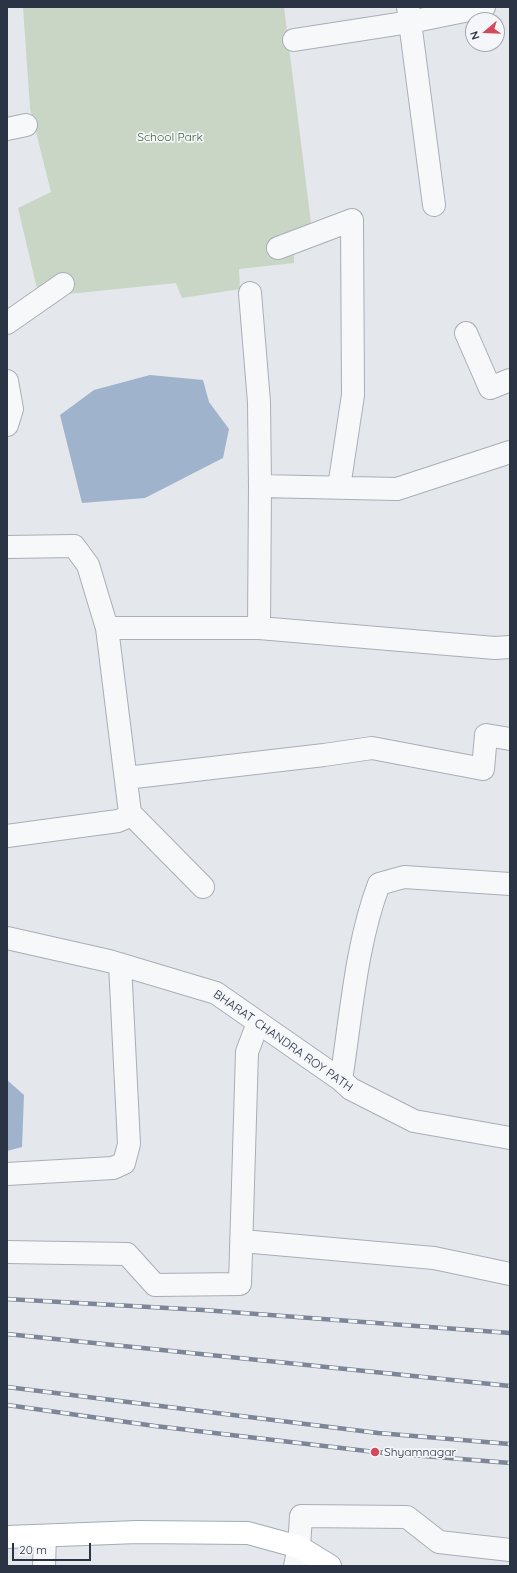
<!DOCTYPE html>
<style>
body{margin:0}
#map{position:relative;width:517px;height:1573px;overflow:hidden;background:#e4e7ec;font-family:Quicksand,sans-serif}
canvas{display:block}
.frame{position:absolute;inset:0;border:8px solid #2b3445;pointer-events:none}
.north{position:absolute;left:465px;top:12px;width:40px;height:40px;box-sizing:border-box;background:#f4f6f9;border:1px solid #a4a8b1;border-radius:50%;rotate:251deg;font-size:11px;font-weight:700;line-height:16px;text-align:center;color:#2b3445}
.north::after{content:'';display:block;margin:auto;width:14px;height:18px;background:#d1495b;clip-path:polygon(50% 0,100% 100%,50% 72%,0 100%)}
.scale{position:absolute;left:12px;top:1543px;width:79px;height:18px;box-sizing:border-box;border:2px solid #2b3445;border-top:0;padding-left:5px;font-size:12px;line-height:14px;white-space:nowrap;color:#2b3445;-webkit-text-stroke:3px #f4f6f9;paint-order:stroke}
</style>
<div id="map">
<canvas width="517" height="1573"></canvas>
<div class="frame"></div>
<div class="north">N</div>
<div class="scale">20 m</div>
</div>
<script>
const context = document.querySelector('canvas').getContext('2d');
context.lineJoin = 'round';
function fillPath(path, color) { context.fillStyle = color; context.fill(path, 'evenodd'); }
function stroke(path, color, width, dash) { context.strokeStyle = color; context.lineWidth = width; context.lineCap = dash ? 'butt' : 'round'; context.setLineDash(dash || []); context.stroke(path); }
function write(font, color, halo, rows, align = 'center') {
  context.font = font + ' Quicksand,sans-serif'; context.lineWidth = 3.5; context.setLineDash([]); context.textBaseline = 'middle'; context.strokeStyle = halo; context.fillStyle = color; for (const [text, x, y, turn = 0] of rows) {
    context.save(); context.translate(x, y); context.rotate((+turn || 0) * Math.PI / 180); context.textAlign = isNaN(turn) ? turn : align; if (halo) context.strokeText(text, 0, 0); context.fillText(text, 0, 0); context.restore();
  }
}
fillPath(new Path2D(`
 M23,7H284L312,231L294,243V263L239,269L240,289L182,298L176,283L39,297L18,208L51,192L30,108Z`), '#c9d6c5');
fillPath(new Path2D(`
 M150,375L203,380L209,402L229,429L223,458L145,498L82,503L60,415L94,390Z
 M7,1080L24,1095L22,1147L7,1151Z`), '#9fb4cc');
const minor = new Path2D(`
 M408,7L434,205
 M294,40L410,22L484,7
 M7,129L26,125
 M278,248L352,220L353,395L339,487
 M250,293L259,402L260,486
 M7,323L63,284
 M466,333L490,388L510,380
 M7,381L12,409L7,425
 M7,547L74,546L88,565L107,628
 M259,628L495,648L510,647
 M126,778L324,755L372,748L483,769L486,735L510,739
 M130,813L203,887
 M7,836L118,821L125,818L130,813L107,628H259L260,486L397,489L510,452
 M7,938L109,961L216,993L341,1080L351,1089L414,1121L510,1138
 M341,1080C351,1017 356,944 379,884L404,877L510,884
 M7,1174L113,1168L124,1163L129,1144L120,964
 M242,1241L434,1258L510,1274
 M7,1252L127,1254L155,1285L240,1284L247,1052L258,1023
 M44,1566L45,1536
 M295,1566L299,1547L301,1516L407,1517L439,1542L510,1550`);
const major = new Path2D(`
 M7,1537L137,1532L248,1533L299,1547L330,1566`);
stroke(minor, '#a9aeb7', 24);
stroke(major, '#a3abb8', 24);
stroke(minor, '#f7f8fa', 22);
stroke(major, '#fff', 22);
const rail = new Path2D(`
 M7,1299L203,1310L510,1333
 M7,1334L510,1386
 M7,1387L378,1433L510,1444
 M7,1405L155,1426L375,1452L510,1463`);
stroke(rail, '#7d8696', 4.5);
stroke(rail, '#f4f6f9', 3, [9]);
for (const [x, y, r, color] of [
 [375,1452,5,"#d1495b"]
]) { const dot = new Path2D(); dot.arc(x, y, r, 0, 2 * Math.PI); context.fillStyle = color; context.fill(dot); stroke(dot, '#f4f6f9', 1.5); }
write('12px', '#3f6138', '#f4f6f9', [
 ["School Park",170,137]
]);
write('12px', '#2b3445', '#f4f6f9', [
 ["BHARAT CHANDRA ROY PATH",283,1041,35]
]);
write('12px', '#2b3445', '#f4f6f9', [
 ["Shyamnagar",384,1452]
], 'left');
</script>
